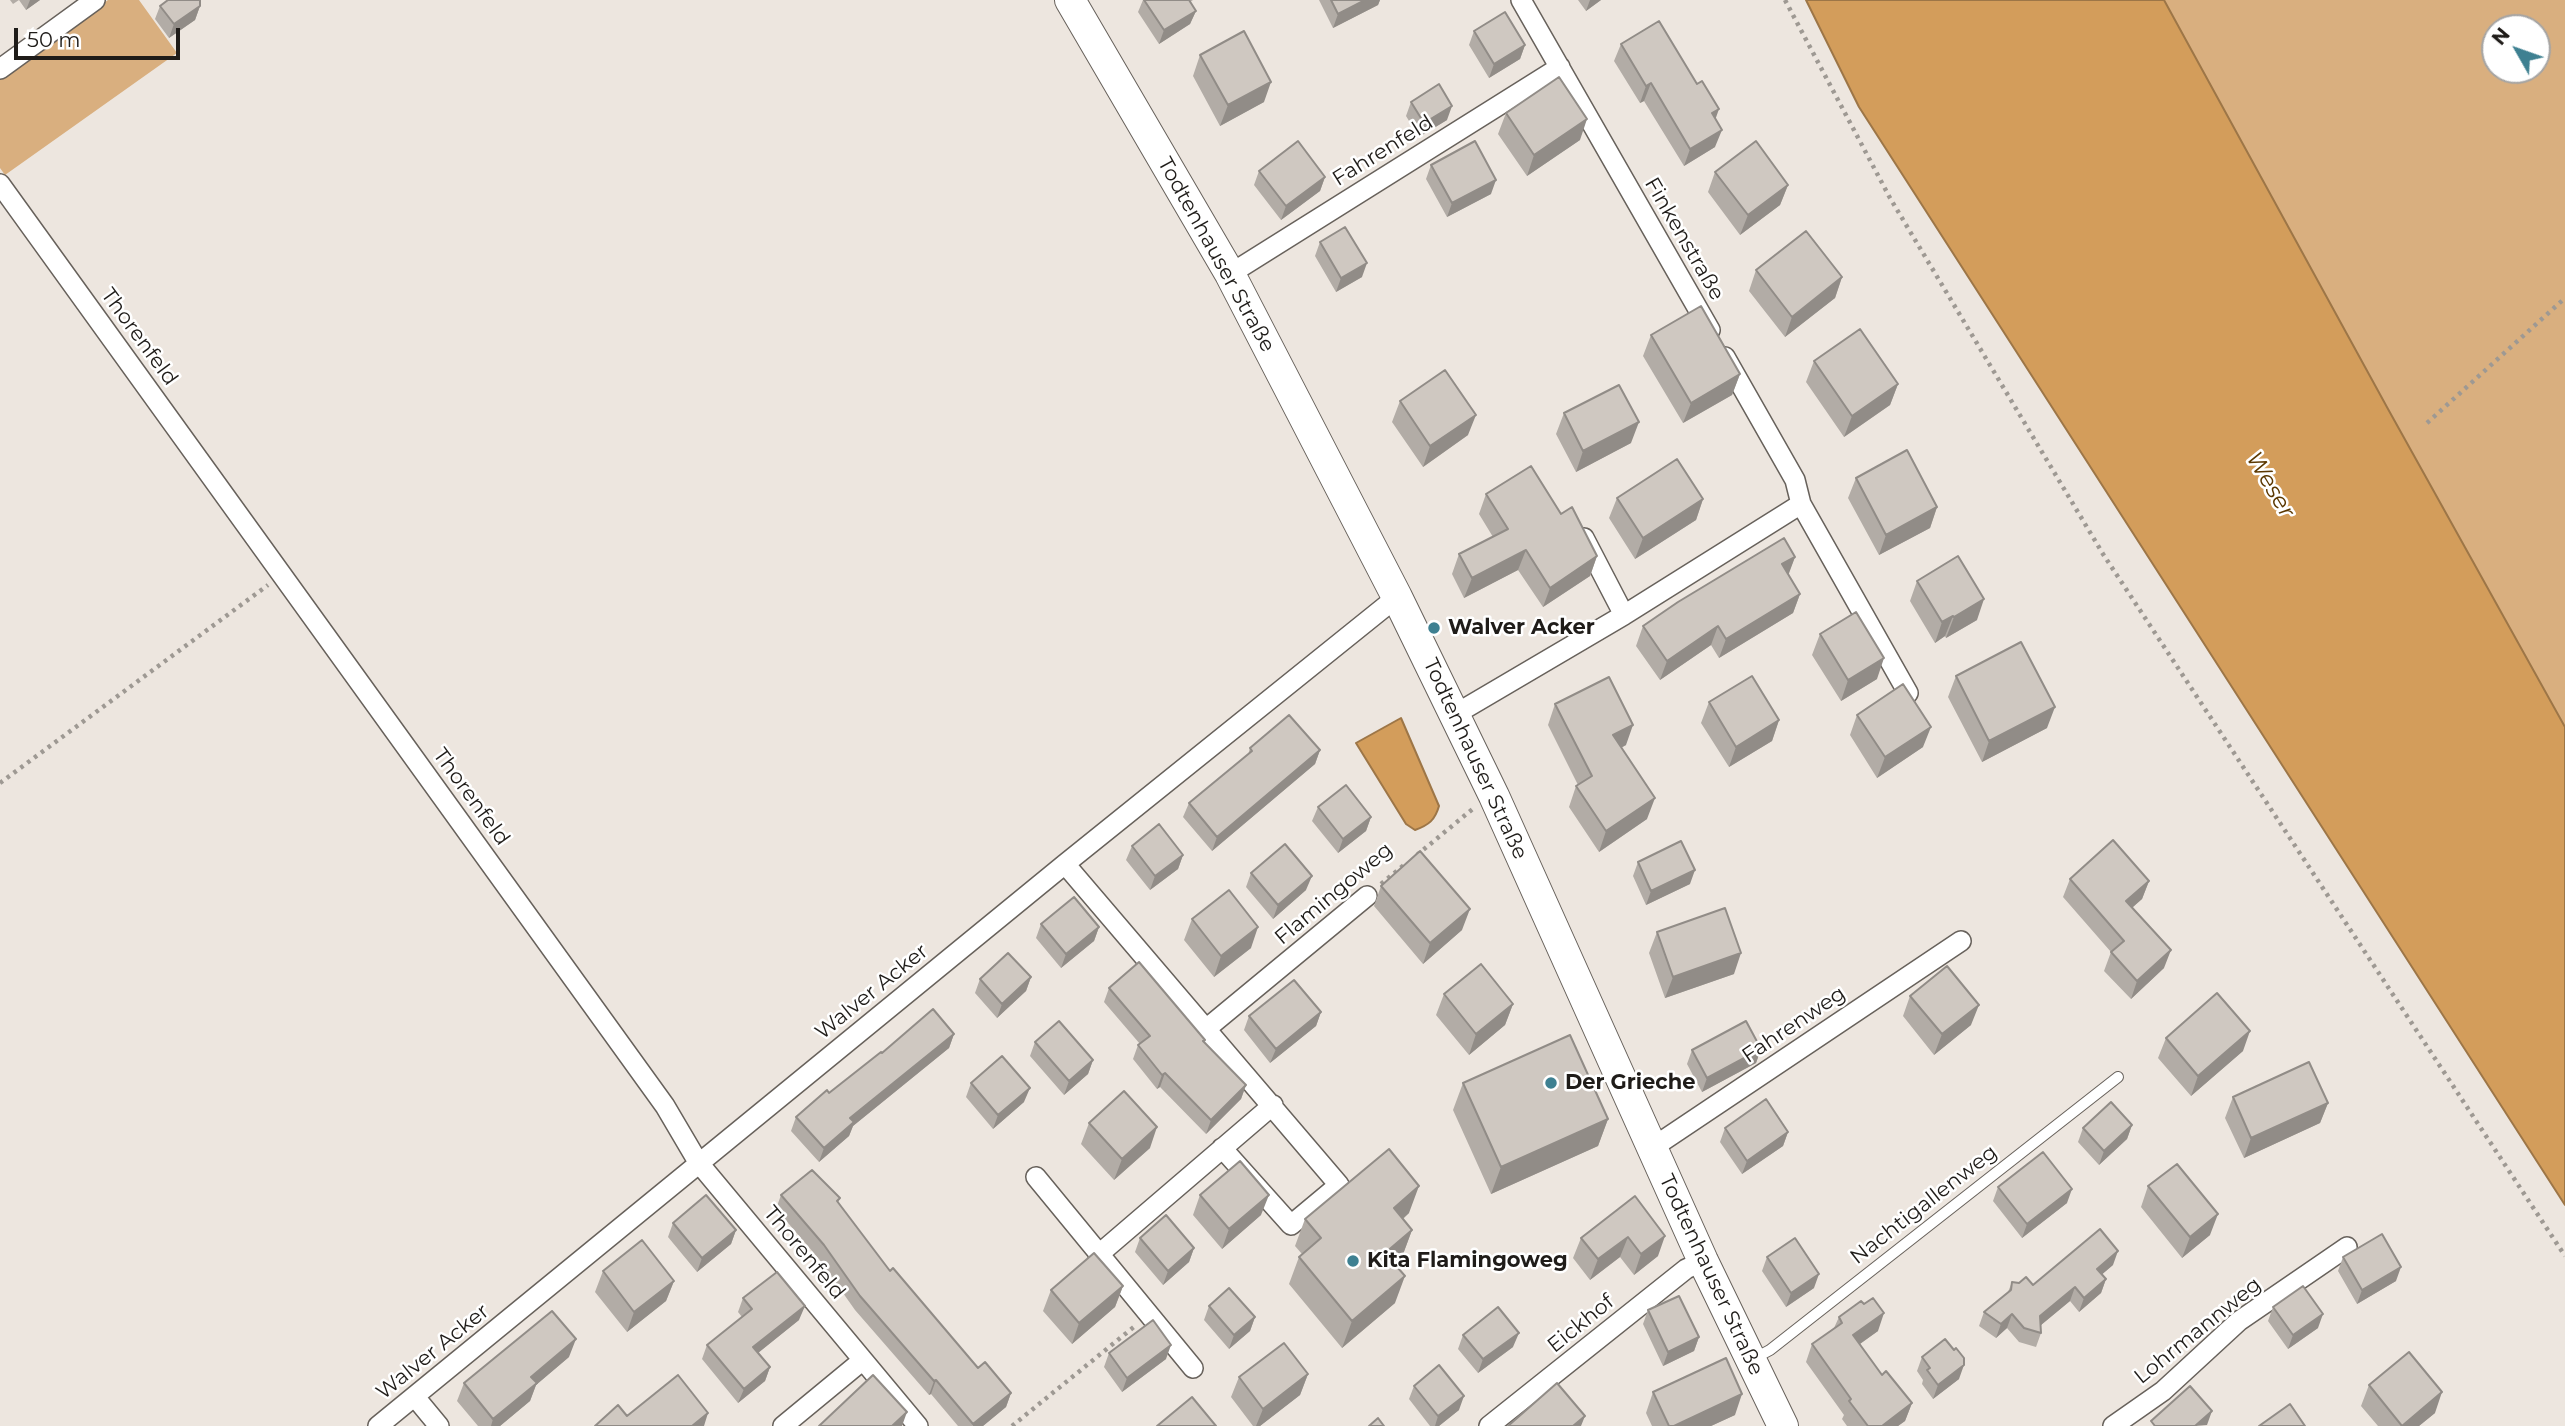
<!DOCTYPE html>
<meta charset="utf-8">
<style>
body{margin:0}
#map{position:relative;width:2565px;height:1426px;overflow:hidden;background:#ede6df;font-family:Montserrat,sans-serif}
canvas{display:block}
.north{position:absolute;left:2481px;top:14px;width:70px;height:70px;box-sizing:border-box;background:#fff;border:2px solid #a5a4a3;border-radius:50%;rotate:310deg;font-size:19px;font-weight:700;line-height:28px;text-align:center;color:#1f1c19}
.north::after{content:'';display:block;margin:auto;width:24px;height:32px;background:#3e8091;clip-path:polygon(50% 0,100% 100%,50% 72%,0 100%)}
.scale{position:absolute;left:14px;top:28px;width:166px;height:32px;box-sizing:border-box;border:4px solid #1f1c19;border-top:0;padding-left:9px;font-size:21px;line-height:24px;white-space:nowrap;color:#1f1c19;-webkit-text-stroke:5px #fff;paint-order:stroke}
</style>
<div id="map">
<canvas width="2565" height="1426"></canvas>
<div class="north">N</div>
<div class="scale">50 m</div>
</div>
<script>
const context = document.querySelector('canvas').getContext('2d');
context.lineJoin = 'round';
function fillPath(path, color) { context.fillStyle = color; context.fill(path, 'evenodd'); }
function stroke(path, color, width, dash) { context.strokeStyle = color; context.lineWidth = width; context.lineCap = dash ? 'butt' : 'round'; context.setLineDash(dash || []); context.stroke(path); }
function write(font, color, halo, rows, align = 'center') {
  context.font = font + ' Montserrat,sans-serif'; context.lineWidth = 5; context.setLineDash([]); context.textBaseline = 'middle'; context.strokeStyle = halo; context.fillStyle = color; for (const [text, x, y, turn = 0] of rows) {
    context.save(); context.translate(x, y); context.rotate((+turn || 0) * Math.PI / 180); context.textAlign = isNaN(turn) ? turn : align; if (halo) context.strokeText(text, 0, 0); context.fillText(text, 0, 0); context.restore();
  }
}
fillPath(new Path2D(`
 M108,0H139L177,53L5,175L0,168V78Z
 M2164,0H2565V727L2388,409ZM2495,28H2537V70H2495Z`), '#d9af7f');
const water = new Path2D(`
 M1806,0H2164L2388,409L2565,727V1205L1859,107Z
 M1401,718L1439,806C1435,820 1429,825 1415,830L1406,824L1356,743Z`);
fillPath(water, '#d39d5b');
stroke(water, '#9d7647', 2);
const service = new Path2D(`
 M1753,1359L1770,1350L2118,1077`);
const minor = new Path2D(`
 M1521,0L1710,330
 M0,69L95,0
 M0,184L665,1106L698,1162L918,1426
 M1230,274L1560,67
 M1725,357L1795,480L1801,504L1908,693
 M1584,538L1624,615
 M1454,715L1624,615L1801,504
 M1065,864L1339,1185L1291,1225L1222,1148
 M1206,1029L1367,896
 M1652,1148L1961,941
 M1036,1177L1193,1368
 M1098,1255L1273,1105
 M415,1397L439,1426
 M378,1426L1065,864L1397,597
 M783,1426L863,1360
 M1489,1426L1686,1269L1703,1261
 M2113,1426L2163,1391L2239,1321L2347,1247`);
const primary = new Path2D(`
 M1070,0L1230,274L1397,597L1494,796L1703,1261L1783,1426`);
stroke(service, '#67615b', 12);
stroke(minor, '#67615b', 22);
stroke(primary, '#67615b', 32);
stroke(new Path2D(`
 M1785,0L1890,198L2103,554L2565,1256
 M2427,423L2565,298
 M0,783L268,585
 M1417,855L1475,807
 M1381,884L1404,865
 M1012,1426L1135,1326`), '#9e9993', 4.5, [3.5, 5]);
stroke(service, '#fff', 10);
stroke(minor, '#fff', 19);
stroke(primary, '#fff', 30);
fillPath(new Path2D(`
 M10,0H40L26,10L19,0L13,4Z
 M1143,0H1193L1190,2L1196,11L1190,24L1159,44L1138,12Z
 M1319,0H1380L1378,5L1333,28Z
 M1578,0H1601L1586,11Z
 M160,6H200L195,20L169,38L155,19Z
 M1474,31L1525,45L1520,59L1489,78L1469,45Z
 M1621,44L1715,120V147L1684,166L1644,101L1640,103L1614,61Z
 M1200,55L1264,102L1220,126L1193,76Z
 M1411,102L1447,120L1419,137L1406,116Z
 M1506,113L1580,140L1527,176L1498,134Z
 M1431,165L1491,194L1447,217L1426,179Z
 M1259,171L1325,177L1320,191L1281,220L1254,185Z
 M1715,172L1788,185L1780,205L1740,235L1708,192Z
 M1320,242L1362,277L1336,292L1315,256Z
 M1756,270L1842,277L1835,298L1785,337L1749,291Z
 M1651,335L1740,374L1732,395L1683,423L1643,356Z
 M1814,361L1898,384L1890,405L1844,437L1806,382Z
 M1400,401L1468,435L1423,467L1392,422Z
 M1564,413L1631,443L1576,472L1556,434Z
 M1856,478L1937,507L1930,528L1879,555L1848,498Z
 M1486,494L1561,514L1597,556L1590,576L1543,607L1518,570L1464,598L1452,574L1459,554L1493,537L1479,514Z
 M1617,498L1703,499L1696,520L1635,559L1609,518Z
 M1795,557L1788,574L1800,594L1793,613L1719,658L1711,645L1660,680L1636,646L1643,626Z
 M1917,581L1977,620L1946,638L1945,636L1935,643L1910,601Z
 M1820,634L1877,679L1841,701L1812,655Z
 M1956,676L2047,728L1982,762L1948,697Z
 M1709,702L1779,720L1772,741L1729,767L1701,723Z
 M1555,704L1626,745L1621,748L1647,819L1599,852L1569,807L1576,786L1578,785L1548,725Z
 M1857,715L1923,747L1877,778L1850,735Z
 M1250,748L1320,750L1315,764L1212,851L1183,817L1189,803L1248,755Z
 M1318,807L1371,817L1366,831L1338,853L1312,821Z
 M1132,846L1183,855L1178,869L1150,890L1126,860Z
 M1638,862L1690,884L1646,905L1633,876Z
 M1251,873L1306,890L1273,919L1246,887Z
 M2070,879L2149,881L2142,899L2132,908L2164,968L2131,999L2104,971L2111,952L2063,897Z
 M1381,886L1462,930L1423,964L1374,906Z
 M1192,919L1251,948L1214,977L1184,940Z
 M1041,924L1099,927L1094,941L1061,968L1036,938Z
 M1657,932L1734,974L1665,998L1649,953Z
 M1031,977L1026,991L997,1018L975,993L980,979Z
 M1109,988L1205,1040L1204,1042L1246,1085L1241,1099L1206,1134L1160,1087L1157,1089L1133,1059L1138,1045L1140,1044L1104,1002Z
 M1444,994L1513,1004L1505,1025L1469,1055L1436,1015Z
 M1910,996L1971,1025L1934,1055L1903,1016Z
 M1321,1012L1316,1026L1270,1063L1244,1030L1249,1016Z
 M954,1034L949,1048L853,1126L849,1136L819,1162L791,1131L796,1117L882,1053Z
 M2166,1038L2243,1051L2191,1096L2158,1058Z
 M1035,1042L1093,1060L1088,1074L1064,1095L1030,1056Z
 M1761,1049L1756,1063L1702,1092L1687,1064L1692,1050Z
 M971,1083L1024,1102L993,1129L966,1097Z
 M1463,1083L1608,1119L1598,1146L1491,1194L1453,1110Z
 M2233,1097L2328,1103L2320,1123L2244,1158L2225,1118Z
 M1089,1123L1150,1148L1114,1180L1081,1144Z
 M2132,1125L2127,1139L2099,1165L2078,1142L2083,1128Z
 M1725,1128L1788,1132L1783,1146L1742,1174L1720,1142Z
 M2148,1186L2210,1235L2182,1258L2141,1207Z
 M1998,1187L2067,1203L2022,1238L1993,1201Z
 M781,1195L840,1198L838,1203L890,1271L978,1368L1011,1393L1006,1407L983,1426H958L931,1394L929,1395L855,1310L819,1259L776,1209Z
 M1200,1195L1261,1215L1222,1249L1193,1215Z
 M1635,1196L1658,1256L1634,1275L1620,1257L1590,1280L1573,1258L1581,1238Z
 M1409,1213L1403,1219L1412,1230L1402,1257L1395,1264V1303L1342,1348L1289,1284L1299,1257L1302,1254L1295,1246L1305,1219Z
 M673,1223L736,1230L731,1244L697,1272L668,1237Z
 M1140,1238L1194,1248L1189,1262L1163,1285L1135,1252Z
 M1767,1257L1814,1288L1786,1307L1762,1271Z
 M2343,1257L2396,1281L2357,1304L2338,1271Z
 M2113,1265L2102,1274L2106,1279L2101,1293L2079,1312L2070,1301L2041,1325V1333L2036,1347L2019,1342L2007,1328L1996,1338L1979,1326L1984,1312L2008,1292L2012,1282L2033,1285Z
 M603,1271L674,1281L666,1301L627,1332L595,1292Z
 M1123,1286L1115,1307L1072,1344L1043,1311L1051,1290Z
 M743,1298L799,1320L758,1353L770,1367L765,1381L738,1403L702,1359L707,1345L742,1317L738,1312Z
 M1209,1306L1255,1317L1250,1331L1229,1349L1204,1320Z
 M2273,1307L2318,1328L2288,1349L2268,1321Z
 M1648,1310L1699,1337L1694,1351L1663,1366L1643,1324Z
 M1839,1317L1878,1331L1860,1344L1882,1375L1912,1403L1905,1421L1898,1426H1847L1842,1419L1844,1415L1806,1362L1812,1344L1834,1328Z
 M1463,1335L1513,1347L1478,1373L1458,1349Z
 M1109,1353L1166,1359L1122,1392L1104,1367Z
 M569,1357L536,1385L530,1401L500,1426H478L457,1401L464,1383Z
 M1922,1357L1959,1379L1933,1399L1922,1384L1923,1380L1917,1371Z
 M1308,1374L1300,1395L1260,1426H1253L1231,1397L1239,1377Z
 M2369,1385L2435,1413L2419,1426H2378L2361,1406Z
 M1414,1386L1459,1410L1439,1426H1430L1409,1399Z
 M1653,1392L1735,1415L1711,1426H1652L1646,1413Z`), '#b2aca6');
fillPath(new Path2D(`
 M30,0H40L26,10Z
 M1365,0H1380L1378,5L1333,28L1338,14Z
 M1590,0H1601L1586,11Z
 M200,6L195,20L169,38L174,24Z
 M1196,11L1190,24L1159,44L1164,30Z
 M1525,45L1520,59L1489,78L1494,64Z
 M1271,82L1264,102L1220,126L1228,105Z
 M1651,83L1644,101L1640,103L1646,86Z
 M1452,106L1447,120L1419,137L1424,123Z
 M1719,109L1713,126L1712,113Z
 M1587,119L1580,140L1527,176L1534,155Z
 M1722,130L1715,147L1684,166L1690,149Z
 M1325,177L1320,191L1281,220L1286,206Z
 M1496,180L1491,194L1447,217L1452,203Z
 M1788,185L1780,205L1740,235L1748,215Z
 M1367,263L1362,277L1336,292L1341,278Z
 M1842,277L1835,298L1785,337L1792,317Z
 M1740,374L1732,395L1683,423L1691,403Z
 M1898,384L1890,405L1844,437L1852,416Z
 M1476,415L1468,435L1423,467L1430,446Z
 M1639,422L1631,443L1576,472L1583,451Z
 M1703,499L1696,520L1635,559L1643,538Z
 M1937,507L1930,528L1879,555L1886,535Z
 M1526,550L1518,570L1464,598L1472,578Z
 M1597,556L1590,576L1543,607L1550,588Z
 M1795,557L1788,576L1782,564Z
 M1800,594L1793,613L1719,658L1726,639Z
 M1984,599L1977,620L1946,638L1954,617Z
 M1953,616L1945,636L1935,643L1942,622Z
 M1718,626L1711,645L1660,680L1667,661Z
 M1884,658L1877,679L1841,701L1848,680Z
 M2055,707L2047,728L1982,762L1989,741Z
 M1779,720L1772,741L1729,767L1736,747Z
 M1633,725L1626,745L1605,756L1613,735Z
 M1931,727L1923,747L1877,778L1885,757Z
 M1320,750L1315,764L1212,851L1217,837Z
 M1655,798L1647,819L1599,852L1606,831Z
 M1371,817L1366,831L1338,853L1343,839Z
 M1183,855L1178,869L1150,890L1155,876Z
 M1695,870L1690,884L1646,905L1651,891Z
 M1312,876L1306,890L1273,919L1278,905Z
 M2149,881L2142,899L2119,919L2126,901Z
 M1470,909L1462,930L1423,964L1430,943Z
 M1099,927L1094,941L1061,968L1066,954Z
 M1258,927L1251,948L1214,977L1221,956Z
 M2171,950L2164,968L2131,999L2137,981Z
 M1741,953L1734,974L1665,998L1673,977Z
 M1031,977L1026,991L997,1018L1002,1004Z
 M1513,1004L1505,1025L1469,1055L1476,1034Z
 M1979,1005L1971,1025L1934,1055L1942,1034Z
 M1321,1012L1316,1026L1270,1063L1276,1049Z
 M2250,1031L2243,1051L2191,1096L2198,1076Z
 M954,1034L949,1048L853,1126L849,1136L819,1162L824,1148L850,1118Z
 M1761,1049L1756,1063L1702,1092L1707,1078Z
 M1093,1060L1088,1074L1064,1095L1069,1081Z
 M1165,1073L1160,1087L1157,1089L1162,1075Z
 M1246,1085L1241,1099L1206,1134L1211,1120Z
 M1030,1088L1024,1102L993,1129L998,1115Z
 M2328,1103L2320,1123L2244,1158L2251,1138Z
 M1608,1119L1598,1146L1491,1194L1501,1167Z
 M2132,1125L2127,1139L2099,1165L2104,1151Z
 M1157,1127L1150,1148L1114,1180L1122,1159Z
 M1788,1132L1783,1146L1742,1174L1747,1161Z
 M1419,1186L1409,1213L1384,1235L1394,1208Z
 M2072,1189L2067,1203L2022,1238L2027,1224Z
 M1269,1195L1261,1215L1222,1249L1229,1229Z
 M2218,1214L2210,1235L2182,1258L2190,1237Z
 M736,1230L731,1244L697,1272L702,1258Z
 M1412,1230L1402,1257L1375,1280L1385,1253Z
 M1665,1236L1658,1256L1634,1275L1641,1254Z
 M1628,1237L1620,1257L1590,1280L1598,1259Z
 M1194,1248L1189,1262L1163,1285L1168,1271Z
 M2118,1251L2113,1265L2092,1283L2097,1269Z
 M2401,1267L2396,1281L2357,1304L2362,1290Z
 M1819,1274L1814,1288L1786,1307L1791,1293Z
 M1405,1276L1395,1303L1342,1348L1352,1321Z
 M2106,1279L2101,1293L2079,1312L2084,1298Z
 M674,1281L666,1301L627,1332L634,1312Z
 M1123,1286L1115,1307L1072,1344L1079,1323Z
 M2075,1287L2070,1301L2035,1330L2040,1316Z
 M805,1306L799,1320L748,1361L753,1347Z
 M1884,1313L1878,1331L1847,1353L1853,1335Z
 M2012,1314L2007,1328L1996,1338L2001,1324Z
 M2323,1314L2318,1328L2288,1349L2293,1335Z
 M1255,1317L1250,1331L1229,1349L1234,1335Z
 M1519,1333L1513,1347L1478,1373L1483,1359Z
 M1699,1337L1694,1351L1663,1366L1668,1352Z
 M576,1339L569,1357L536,1385L530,1401L500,1426H491L493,1419L531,1377Z
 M1171,1345L1166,1359L1122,1392L1127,1378Z
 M1964,1365L1959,1379L1933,1399L1938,1385Z
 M770,1367L765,1381L738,1403L744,1389Z
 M1308,1374L1300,1395L1260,1426H1256L1263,1409Z
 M936,1380L931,1394L929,1395L934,1381Z
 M2442,1392L2435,1413L2419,1426H2402Z
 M1011,1393L1006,1407L983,1426H973V1424Z
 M1742,1394L1735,1415L1711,1426H1674Z
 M1464,1396L1459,1410L1439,1426H1435L1438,1416Z
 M1912,1403L1905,1421L1898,1426H1882Z
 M2212,1411L2207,1425L2195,1426Z
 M907,1412L902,1426H892Z
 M708,1413L704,1426H692Z
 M1585,1416L1581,1426H1573Z`), '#918c87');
const building = new Path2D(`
 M168,0H200V6L174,24L160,6Z
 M1144,0H1189L1196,11L1164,30Z
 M1331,0H1365L1338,14Z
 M1505,12L1525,45L1494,64L1474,31Z
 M1659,21L1697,84L1702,81L1719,109L1712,113L1722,130L1690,149L1651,83L1646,86L1621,44Z
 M1244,31L1271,82L1228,105L1200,55Z
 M1559,77L1587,119L1534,155L1506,113Z
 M1439,84L1452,106L1424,123L1411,102Z
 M1298,141L1325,177L1286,206L1259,171Z
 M1475,141L1496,180L1452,203L1431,165Z
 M1756,141L1788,185L1748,215L1715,172Z
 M1345,227L1367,263L1341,278L1320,242Z
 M1806,231L1842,277L1792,317L1756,270Z
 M1701,306L1740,374L1691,403L1651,335Z
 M1860,329L1898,384L1852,416L1814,361Z
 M1445,370L1476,415L1430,446L1400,401Z
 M1619,385L1639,422L1583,451L1564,413Z
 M1907,450L1937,507L1886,535L1856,478Z
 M1677,459L1703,499L1643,538L1617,498Z
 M1531,466L1561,514L1572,507L1597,556L1550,588L1526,550L1472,578L1459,554L1508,529L1486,494Z
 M1784,538L1795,557L1782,564L1800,594L1726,639L1718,626L1667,661L1643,626L1678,602Z
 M1958,556L1984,599L1954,617L1953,616L1942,622L1917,581Z
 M1856,612L1884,658L1848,680L1820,634Z
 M2021,642L2055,707L1989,741L1956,676Z
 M1752,676L1779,720L1736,747L1709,702Z
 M1609,677L1633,725L1613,735L1655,798L1606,831L1576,786L1592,776L1555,704Z
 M1903,684L1931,727L1885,757L1857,715Z
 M1289,715L1320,750L1217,837L1189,803L1252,751L1250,748Z
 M1346,785L1371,817L1343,839L1318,807Z
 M1159,824L1183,855L1155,876L1132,846Z
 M2113,840L2149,881L2126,901L2171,950L2137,981L2111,952L2124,941L2070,879Z
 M1681,841L1695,870L1651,891L1638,862Z
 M1285,844L1312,876L1278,905L1251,873Z
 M1420,851L1470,909L1430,943L1381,886Z
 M1229,890L1258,927L1221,956L1192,919Z
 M1074,897L1099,927L1066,954L1041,924Z
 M1725,908L1741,953L1673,977L1657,932Z
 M1008,953L1031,977L1002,1004L980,979Z
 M1139,962L1205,1040L1203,1041L1246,1085L1211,1120L1165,1073L1162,1075L1138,1045L1150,1036L1109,988Z
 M1481,964L1513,1004L1476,1034L1444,994Z
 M1947,966L1979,1005L1942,1034L1910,996Z
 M1294,980L1321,1012L1276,1049L1249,1016Z
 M2217,993L2250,1031L2198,1076L2166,1038Z
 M933,1009L954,1034L850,1118L854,1122L824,1148L796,1117L827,1090L829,1093L881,1052L882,1053Z
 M1059,1021L1093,1060L1069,1081L1035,1042Z
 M1746,1021L1761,1049L1707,1078L1692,1050Z
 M1570,1035L1608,1119L1501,1167L1463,1083Z
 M1002,1056L1030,1088L998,1115L971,1083Z
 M2309,1062L2328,1103L2251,1138L2233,1097Z
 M1124,1091L1157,1127L1122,1159L1089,1123Z
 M1766,1099L1788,1132L1747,1161L1725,1128Z
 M2111,1102L2132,1125L2104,1151L2083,1128Z
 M1389,1149L1419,1186L1394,1208L1412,1230L1385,1253L1405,1276L1352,1321L1299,1257L1321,1238L1305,1219Z
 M2043,1152L2072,1189L2027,1224L1998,1187Z
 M1240,1161L1269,1195L1229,1229L1200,1195Z
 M2177,1164L2218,1214L2190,1237L2148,1186Z
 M812,1170L840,1198L837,1201L890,1271L893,1268L978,1368L985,1362L1011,1393L973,1424L936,1380L934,1381L860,1296L824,1245L781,1195Z
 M706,1195L736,1230L702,1258L673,1223Z
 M1635,1196L1665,1236L1641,1254L1628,1237L1598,1259L1581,1238Z
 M1166,1215L1194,1248L1168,1271L1140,1238Z
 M2100,1229L2118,1251L2097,1269L2106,1279L2084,1298L2075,1287L2040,1316L2041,1333L2024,1328L2012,1314L2001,1324L1984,1312L2011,1290L2012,1282L2019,1283L2026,1277L2033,1285Z
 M2382,1234L2401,1267L2362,1290L2343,1257Z
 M1795,1238L1819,1274L1791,1293L1767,1257Z
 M642,1240L674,1281L634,1312L603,1271Z
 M1094,1253L1123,1286L1079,1323L1051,1290Z
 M777,1272L805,1306L753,1347L770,1367L744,1389L707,1345L752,1309L743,1298Z
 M2303,1286L2323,1314L2293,1335L2273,1307Z
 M1229,1288L1255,1317L1234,1335L1209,1306Z
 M1679,1296L1699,1337L1668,1352L1648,1310Z
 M1873,1298L1884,1313L1853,1335L1882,1375L1886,1371L1912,1403L1882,1426H1868L1849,1401L1851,1399L1812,1344L1842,1323L1839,1317L1861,1301L1864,1304Z
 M1498,1307L1519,1333L1483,1359L1463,1335Z
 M552,1311L576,1339L531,1377L537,1383L493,1419L464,1383Z
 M1153,1320L1171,1345L1127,1378L1109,1353Z
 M1945,1339L1954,1350L1956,1348L1964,1358V1365L1938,1385L1927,1370L1930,1368L1922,1357Z
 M1284,1343L1308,1374L1263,1409L1239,1377Z
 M2409,1352L2442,1392L2402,1426L2369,1385Z
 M1726,1358L1742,1394L1674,1426H1669L1653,1392Z
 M1439,1365L1464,1396L1438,1416L1414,1386Z
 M678,1375L708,1413L692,1426H595L618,1405L627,1416Z
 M873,1375L907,1412L892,1426H819Z
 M1557,1383L1585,1416L1573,1426H1508Z
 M2190,1386L2212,1411L2195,1426H2155L2151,1421Z
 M1192,1397L1216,1426H1157Z
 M2290,1404L2305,1426H2259Z
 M1378,1418L1384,1426H1369Z`);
fillPath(building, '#cfc8c1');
stroke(building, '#918c87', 2);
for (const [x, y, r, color] of [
 [1434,628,7,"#3e8091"],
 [1551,1083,7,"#3e8091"],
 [1353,1261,7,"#3e8091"]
]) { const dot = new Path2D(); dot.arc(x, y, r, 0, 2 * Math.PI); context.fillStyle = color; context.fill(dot); stroke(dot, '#fff', 2.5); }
write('21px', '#1f1c19', '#fff', [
 ["Fahrenfeld",1383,151,-32],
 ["Finkenstraße",1684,239,60],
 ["Todtenhauser Straße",1216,255,61],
 ["Thorenfeld",139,337,54],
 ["Todtenhauser Straße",1475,759,65],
 ["Thorenfeld",471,797,54],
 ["Flamingoweg",1334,894,-40],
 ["Walver Acker",872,992,-39],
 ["Fahrenweg",1794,1025,-34],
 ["Nachtigallenweg",1924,1205,-38],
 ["Thorenfeld",804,1253,50],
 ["Todtenhauser Straße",1711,1275,65],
 ["Eickhof",1581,1324,-39],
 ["Lohrmannweg",2198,1331,-39],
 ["Walver Acker",433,1352,-39]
]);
write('bold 21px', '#1f1c19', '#fff', [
 ["Walver Acker",1448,628],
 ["Der Grieche",1565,1083],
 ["Kita Flamingoweg",1367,1261]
], 'left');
write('italic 23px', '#5c3800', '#fff', [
 ["Weser",2270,485,59]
]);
</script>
